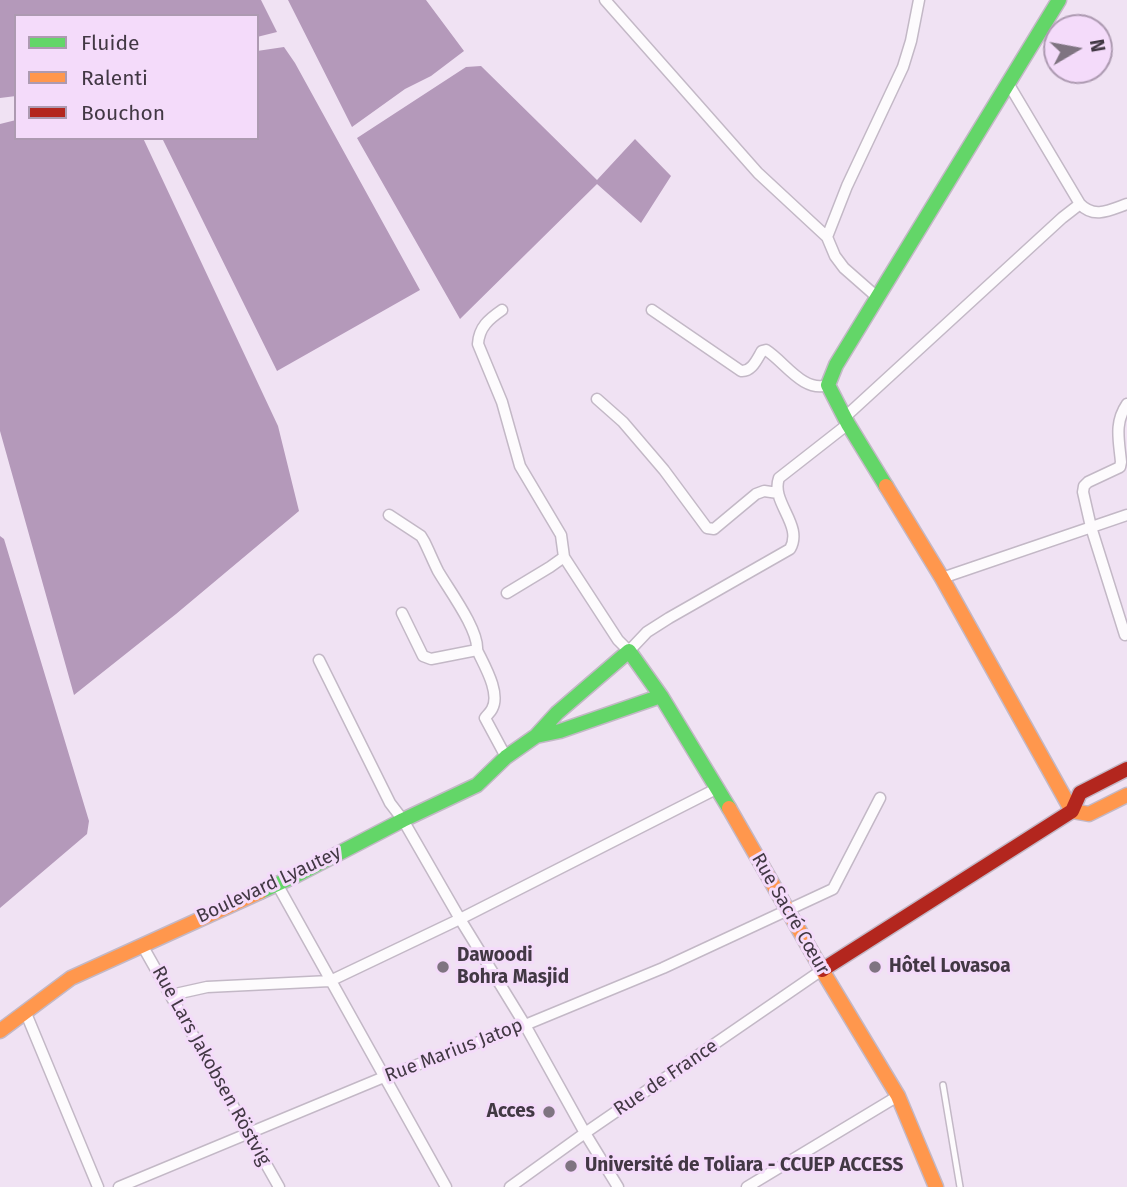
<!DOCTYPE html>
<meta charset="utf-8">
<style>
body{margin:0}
#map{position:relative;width:1127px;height:1187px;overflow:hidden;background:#f0e2f3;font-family:"Fira Sans",sans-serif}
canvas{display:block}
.legend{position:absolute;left:14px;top:14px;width:245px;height:126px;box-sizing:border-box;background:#f4dbfa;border:2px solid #ad9ab1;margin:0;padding:9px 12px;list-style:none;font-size:21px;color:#423844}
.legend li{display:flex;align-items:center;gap:14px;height:35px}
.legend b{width:35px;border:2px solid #ad9ab1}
.north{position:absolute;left:1043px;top:14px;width:70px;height:70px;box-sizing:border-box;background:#f4dbfa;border:2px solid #ad9ab1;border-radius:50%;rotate:80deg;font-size:19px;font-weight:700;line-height:28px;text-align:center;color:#423844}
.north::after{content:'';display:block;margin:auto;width:24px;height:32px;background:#7f7481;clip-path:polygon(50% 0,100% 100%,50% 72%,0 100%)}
</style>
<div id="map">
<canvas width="1127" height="1187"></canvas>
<ul class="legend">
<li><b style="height:9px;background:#63d668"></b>Fluide</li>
<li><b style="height:9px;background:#ff974d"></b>Ralenti</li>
<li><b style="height:9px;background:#b3261e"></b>Bouchon</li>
</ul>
<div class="north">N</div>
</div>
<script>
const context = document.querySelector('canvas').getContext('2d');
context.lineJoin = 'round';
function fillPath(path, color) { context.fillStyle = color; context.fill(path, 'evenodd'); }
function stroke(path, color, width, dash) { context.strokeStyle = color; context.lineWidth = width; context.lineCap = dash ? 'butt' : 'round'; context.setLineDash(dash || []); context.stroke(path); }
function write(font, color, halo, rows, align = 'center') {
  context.font = font + ' "Fira Sans",sans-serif'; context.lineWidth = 6; context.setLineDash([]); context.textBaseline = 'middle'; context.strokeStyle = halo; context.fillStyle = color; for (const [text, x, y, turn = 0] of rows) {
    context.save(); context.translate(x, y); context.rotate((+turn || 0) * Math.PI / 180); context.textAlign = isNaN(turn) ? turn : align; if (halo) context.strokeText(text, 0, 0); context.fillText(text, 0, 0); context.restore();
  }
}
fillPath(new Path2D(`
 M0,0H261L277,32L257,37V16H16V96L0,98Z
 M288,0H426L464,51L431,76L405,89L352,127Z
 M284,47L295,63L420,290L277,371L162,138H257V51Z
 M481,66L597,180L635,139L671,176L641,223L597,184L460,319L357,138L466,67Z
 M16,120V138H143L278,426L299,511L176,614L74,695L0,431V124Z
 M0,536L4,539L89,821L87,834L0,908Z`), '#b499ba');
const lane = new Path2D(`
 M943,1085L960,1187`);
const street = new Path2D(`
 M605,0L758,173L827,237L835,256L844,268L877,297
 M1008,83L1080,204C1094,219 1110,210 1127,204
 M827,237L847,186L903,67L911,41L919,0
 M502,310C489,319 479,327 478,344L502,402L520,466L561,535L564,557L550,567L507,593
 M652,310L741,371C752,372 757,359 762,351L766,350C785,362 803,393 828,385
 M597,399L623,422L664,470L707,528L714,529L756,494L764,491L778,493
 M845,417L1062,218L1080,204
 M389,515L421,536L424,541C429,551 433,561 438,571C449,590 479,630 477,650
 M564,557L618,640L629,651L647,632L669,618L790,549C804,525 770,502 779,478L848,424
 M942,578L1127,515
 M402,613L423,656L431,659L477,650C484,665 501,693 492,709C490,713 487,715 485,718L506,757
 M1125,635L1091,527L1083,492L1084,486L1088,482L1120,467L1121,462C1119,440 1114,423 1127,404
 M319,660L390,803L403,820L460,919L525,1025L585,1133L618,1187
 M277,884L446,1187
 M142,945L279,1187
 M171,995L207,987L330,981L460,919L718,788
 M25,1011L98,1187
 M119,1187L384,1077L525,1025L663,968L833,889L880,798
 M510,1187L585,1133L822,970
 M747,1187L898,1096`);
const fast = new Path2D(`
 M886,486L848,424L828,385L836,365L1059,0
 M536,736L560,731L661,696
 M260,892L297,875L403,820L477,785L506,757L536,736L557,713L629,651L661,696L729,808`);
const slow = new Path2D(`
 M886,486L942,578L1072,811L1089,814L1127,795
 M729,808L822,970L898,1096L936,1187
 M0,1031L71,978L260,892`);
const jam = new Path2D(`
 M822,970L1072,811L1080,793L1127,769`);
stroke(lane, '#c3b8c6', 8);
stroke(street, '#c3b8c6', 13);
stroke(fast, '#c3b8c6', 17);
stroke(slow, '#c3b8c6', 17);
stroke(jam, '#c3b8c6', 17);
stroke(lane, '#fdfbfd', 5);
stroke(street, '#fdfbfd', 10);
stroke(fast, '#63d668', 14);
stroke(slow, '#ff974d', 14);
stroke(jam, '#b3261e', 14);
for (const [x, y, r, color] of [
 [443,967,7,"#7f7481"],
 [875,967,7,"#7f7481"],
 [549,1112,7,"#7f7481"],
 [571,1166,7,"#7f7481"]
]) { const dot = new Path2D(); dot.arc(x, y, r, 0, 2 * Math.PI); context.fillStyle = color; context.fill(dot); stroke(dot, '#f4dbfa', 2.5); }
write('19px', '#423844', '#f4dbfa', [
 ["Boulevard Lyautey",269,885,-25],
 ["Rue Sacré Cœur",790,914,60],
 ["Rue Marius Jatop",454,1051,-21],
 ["Rue Lars Jakobsen Röstvig",211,1066,61],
 ["Rue de France",666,1078,-34]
]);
write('bold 19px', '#423844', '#f4dbfa', [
 ["Dawoodi",457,956],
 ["Bohra Masjid",457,978],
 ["Hôtel Lovasoa",889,967],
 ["Acces",535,1112,"right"],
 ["Université de Toliara - CCUEP ACCESS",585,1166]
], 'left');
</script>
